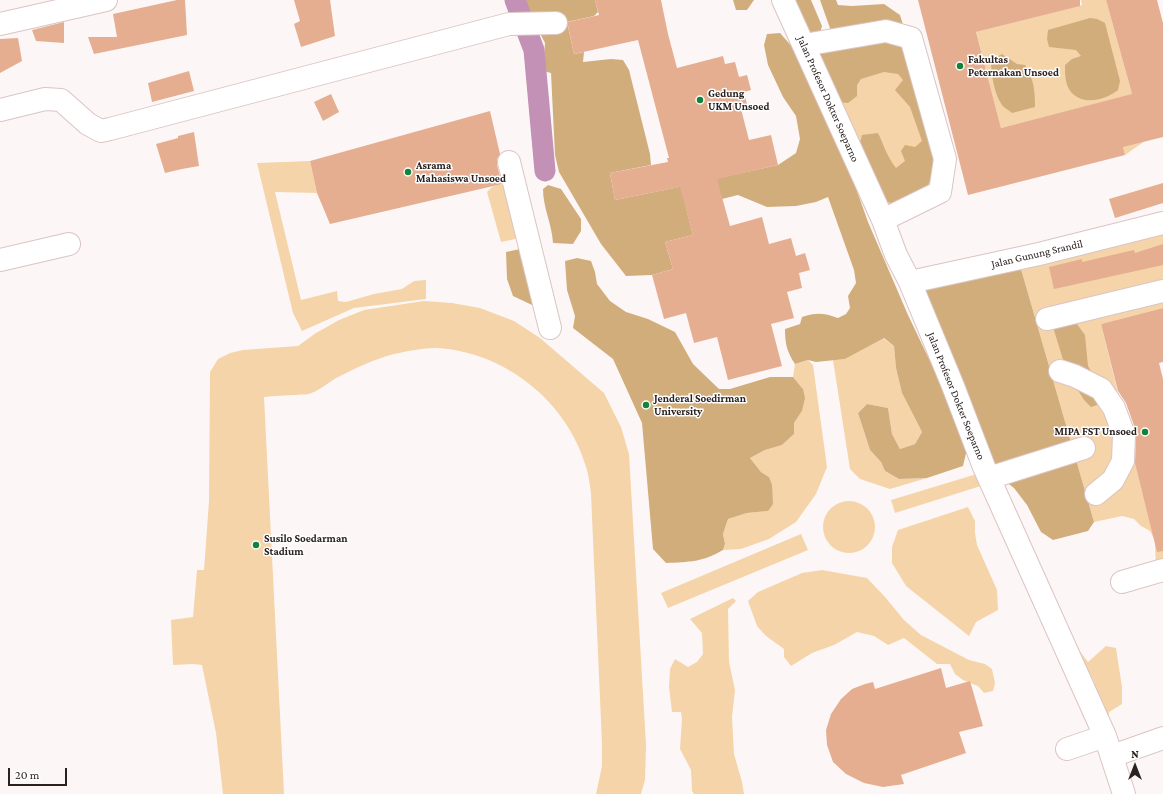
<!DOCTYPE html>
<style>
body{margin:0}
#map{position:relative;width:1163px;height:794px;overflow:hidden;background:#fcf7f6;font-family:"Crimson Pro",serif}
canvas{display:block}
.north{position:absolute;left:1115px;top:746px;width:40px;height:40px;-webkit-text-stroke:3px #fff;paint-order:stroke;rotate:0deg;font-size:11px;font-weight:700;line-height:16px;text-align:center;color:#2a2120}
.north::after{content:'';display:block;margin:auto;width:14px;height:18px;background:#2a2120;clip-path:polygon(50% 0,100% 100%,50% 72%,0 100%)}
.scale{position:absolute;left:8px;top:768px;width:59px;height:18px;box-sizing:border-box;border:2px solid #2a2120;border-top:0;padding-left:5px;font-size:12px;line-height:14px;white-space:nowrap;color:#2a2120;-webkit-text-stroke:3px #fff;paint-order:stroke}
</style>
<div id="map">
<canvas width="1163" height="794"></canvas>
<div class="north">N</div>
<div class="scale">20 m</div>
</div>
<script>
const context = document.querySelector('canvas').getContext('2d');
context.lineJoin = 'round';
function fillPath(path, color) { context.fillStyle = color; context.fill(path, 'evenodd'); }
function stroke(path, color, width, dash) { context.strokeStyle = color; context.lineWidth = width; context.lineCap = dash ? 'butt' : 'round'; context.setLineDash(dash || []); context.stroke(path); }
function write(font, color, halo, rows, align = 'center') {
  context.font = font + ' "Crimson Pro",serif'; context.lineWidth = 3; context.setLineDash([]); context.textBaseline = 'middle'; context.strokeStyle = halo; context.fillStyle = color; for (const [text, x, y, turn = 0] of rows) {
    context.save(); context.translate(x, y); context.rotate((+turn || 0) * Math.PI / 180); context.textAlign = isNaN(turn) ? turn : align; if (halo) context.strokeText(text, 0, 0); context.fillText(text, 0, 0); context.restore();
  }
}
fillPath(new Path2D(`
 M1081,0H1106L1145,141L1125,155L1111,100L1001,128L976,32L1082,5Z
 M911,38L940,192L883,220L804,46Z
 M310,161L317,193L275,192L301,300L337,291L338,301L346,302L374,294L402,289L414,281L426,280V299L354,308L302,331L293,313L257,163Z
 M500,184L508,187L520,238L501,242L487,192L492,187Z
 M1163,233V308L1101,324L1142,490L1163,528V575L1156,576L1155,540L1150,531L1141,526L1134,519L1122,516L1094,522L1021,269Z
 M424,301L452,303L480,308L514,321L540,338L604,393L621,427L629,454L646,745L645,780L641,794H596L602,766V744L591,494C590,486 589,478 587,470C569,403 506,352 437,348C423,348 408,351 394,354C375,359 356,368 338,377C329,382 319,391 309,394C306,395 301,394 297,395C286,395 275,396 264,397L284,794H223L216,733L202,665L193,664L173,665L171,620L193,617L197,570H204L209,501L210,372L218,359L230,353L243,350L298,346L316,333L339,320L364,310Z
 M883,338L894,346L896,368L902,393L922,432L915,444L900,449L892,434L888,408L867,404L858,413L870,450L881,462L885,471L899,479L927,478L890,489L860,479L850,469L833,360L845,359Z
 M808,360L813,365L827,467L816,494L796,522L769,539L741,549L723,550L725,544L723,534L728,519L747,513L768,511L769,477L761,472L750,458L765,450L782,445L794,434V423L802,411L803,389L793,377L795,364Z
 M980,473L984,485L895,513L891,500Z
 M823 527a26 26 0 1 1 52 0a26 26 0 1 1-52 0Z
 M968,507L975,521V533L977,545L997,590L998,610L976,622L969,636L906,586L892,563V547L898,530Z
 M801,534L808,550L668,608L661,593Z
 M822,570L867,578L885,597L904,620L921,635L969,660L985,664L992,669L995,683L993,691L984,693L978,686L963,680L955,674L950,664H937L904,638L888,645L874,636L857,632L834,645L812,653L791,666L784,657V649L766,636L757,626L748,601L758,592L802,573Z
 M733,598L736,601L728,609L729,662L735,690L732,717L734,754L742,782L744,794H694L692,791L691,770L680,749L682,719L681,712H672L669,687L670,669L675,659L688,667L697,662L703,654L702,633L690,619Z
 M1106,646L1116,648L1122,687V704L1109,712V727L1094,682L1078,649L1088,662Z`), '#f5d4a9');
fillPath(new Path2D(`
 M523,0H595L598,12L594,16L567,22L574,54L584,52L583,62L611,59L623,60L629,70L650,154L651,165L610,173L615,200L674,188L778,165L796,153L800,139L796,116L783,97L768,65L764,45L767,34L780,33L802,58L847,163L868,222L908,315L960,424L967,449L963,466L927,478L899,479L885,471L881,462L870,450L858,413L867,404L888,408L892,434L900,449L915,444L922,432L902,393L896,368L894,346L884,338L845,359L816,362L808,360L795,364C787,352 785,344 785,329L800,324L802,317C817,312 824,313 838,318L846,314L850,308L848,296L856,283L854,270L828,197L816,202L796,206L767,207L738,195L686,208L693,235L665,242L673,269L652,275L626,276L601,244L559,172L555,155L551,73L543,71L545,43Z
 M733,0H754L747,10H736Z
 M788,0H811L822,26L820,33L812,36L804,31Z
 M820,0H836L838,5L852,6L884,4L900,15L904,28L934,159L933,177L925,189L895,204L884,201L860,143L862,135L878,133C884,145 887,157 896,168L905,161L901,151L905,145L915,147L922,141L910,107L895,90L903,80L898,74L884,72L861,79L857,85V96L848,103L837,102L818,55L831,31Z
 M1090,18L1097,19L1105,23L1120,81L1118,90C1107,99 1086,105 1074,95C1065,88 1065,75 1065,65L1072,59L1081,56L1076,50L1049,47L1047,39L1048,30Z
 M1002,54L1017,64L1025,65C1034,79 1035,91 1035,107L1012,113C1009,110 1004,108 1002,105C994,93 991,74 991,60Z
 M548,185L561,189L581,219V231L573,244L553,243C552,224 543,208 543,189Z
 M520,249L539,299L532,305L513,296L507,279L506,252Z
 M577,258L591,261L595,272L597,284L610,301L626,312L648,319L675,332L693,364L719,389H730L770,377H793L803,389L805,398L802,411L794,423V434L782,445L765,450L750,458L761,472L769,477L772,485L773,504L768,511L747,513L728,519L723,534L725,544L723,550C703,562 689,562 666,563L653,549L642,423L613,359L573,328L575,316L567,290L565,261Z
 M1021,269L1094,522L1088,531L1053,540L1041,532L1027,505L1014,488L997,475L923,290Z
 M1074,320L1085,335L1088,366L1093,374L1103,403L1091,407L1084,400L1076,387L1069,379L1053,327Z`), '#d1ad7c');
stroke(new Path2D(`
 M515,0L534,50L545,171`), '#c291b5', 21);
fillPath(new Path2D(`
 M177,0H185L187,35L94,54L88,37H117L113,14Z
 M294,0H330L335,36L301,47L294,24L300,21Z
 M595,0H661L668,34L677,68L723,56L725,64L735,62L739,77L747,75L751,90L744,92L747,104L740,105L749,140L771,135L778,165L717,179L730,226L762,217L769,244L791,238L796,256L805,253L810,270L799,273L802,288L787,292L794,318L771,324L782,366L728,380L717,337L694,343L686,313L664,319L652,275L673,269L665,242L693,235L680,187L615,200L610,173L668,162L667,158H669L638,40L574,54L568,26V22L599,15Z
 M918,0H1080V6L976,32L1001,128L1132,94L1106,0H1157L1163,23V137L1123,147L1125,155L968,195Z
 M64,22V43L36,41L32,30Z
 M18,38L22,61L0,73V39Z
 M189,71L194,91L152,102L148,83Z
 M331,94L339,112L323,121L314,102Z
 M490,111L500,154L497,159V165L502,184L330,224L317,193L310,161Z
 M194,132L199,166L182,169L165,173L156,144L178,138V136Z
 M1163,183V203L1115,218L1109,199Z
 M1163,244V265L1054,289L1049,267L1082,259V262L1134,250L1135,253Z
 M1163,308V362L1159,363L1163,379V551L1157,552L1135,463L1136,431L1126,403L1118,391L1101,324Z
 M941,668L946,688L970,681L983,726L959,732L966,753L901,775L904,784L883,787L864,783L846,774L833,762L827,745L826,730L831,714L841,699L852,689L865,684L873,682L875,689Z`), '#e5ae90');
const minor = new Path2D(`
 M783,0L883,220L896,255L910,282L953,386L984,467L1105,736L1124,794
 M0,24L106,0
 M804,46L816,43L886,31L911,38L945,159L940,192L883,220
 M0,110L45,99L61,100L88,124L101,131L110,129L509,24L556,23
 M509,162L550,328
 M0,260L69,244
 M910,282L1039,254L1163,223
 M1047,319L1163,291
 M1060,371L1075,376L1101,389L1114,408L1124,435L1123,461L1113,480L1096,494
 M989,478L1084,448
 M1122,582L1163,570
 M1067,749L1105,736
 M1112,756L1163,738`);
stroke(minor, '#dbc4c2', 24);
stroke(minor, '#fff', 22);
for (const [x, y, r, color] of [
 [960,66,4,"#14833a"],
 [700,100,4,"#14833a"],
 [408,172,4,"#14833a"],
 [646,405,4,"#14833a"],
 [1145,432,4,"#14833a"],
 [256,545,4,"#14833a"]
]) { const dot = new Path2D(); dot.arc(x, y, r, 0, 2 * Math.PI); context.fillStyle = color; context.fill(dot); stroke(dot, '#fff', 1.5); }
write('bold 11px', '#2a2120', '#fff', [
 ["Fakultas",968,60],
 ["Peternakan Unsoed",968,73],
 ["Gedung",708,94],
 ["UKM Unsoed",708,107],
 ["Asrama",416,166],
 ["Mahasiswa Unsoed",416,179],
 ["Jenderal Soedirman",654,399],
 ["University",654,412],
 ["MIPA FST Unsoed",1137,432,"right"],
 ["Susilo Soedarman",264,539],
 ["Stadium",264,552]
], 'left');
write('11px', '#2a2120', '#fff', [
 ["Jalan Profesor Dokter Soeparno",828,99,66],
 ["Jalan Gunung Srandil",1037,254,-13],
 ["Jalan Profesor Dokter Soeparno",956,396,68]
]);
</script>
